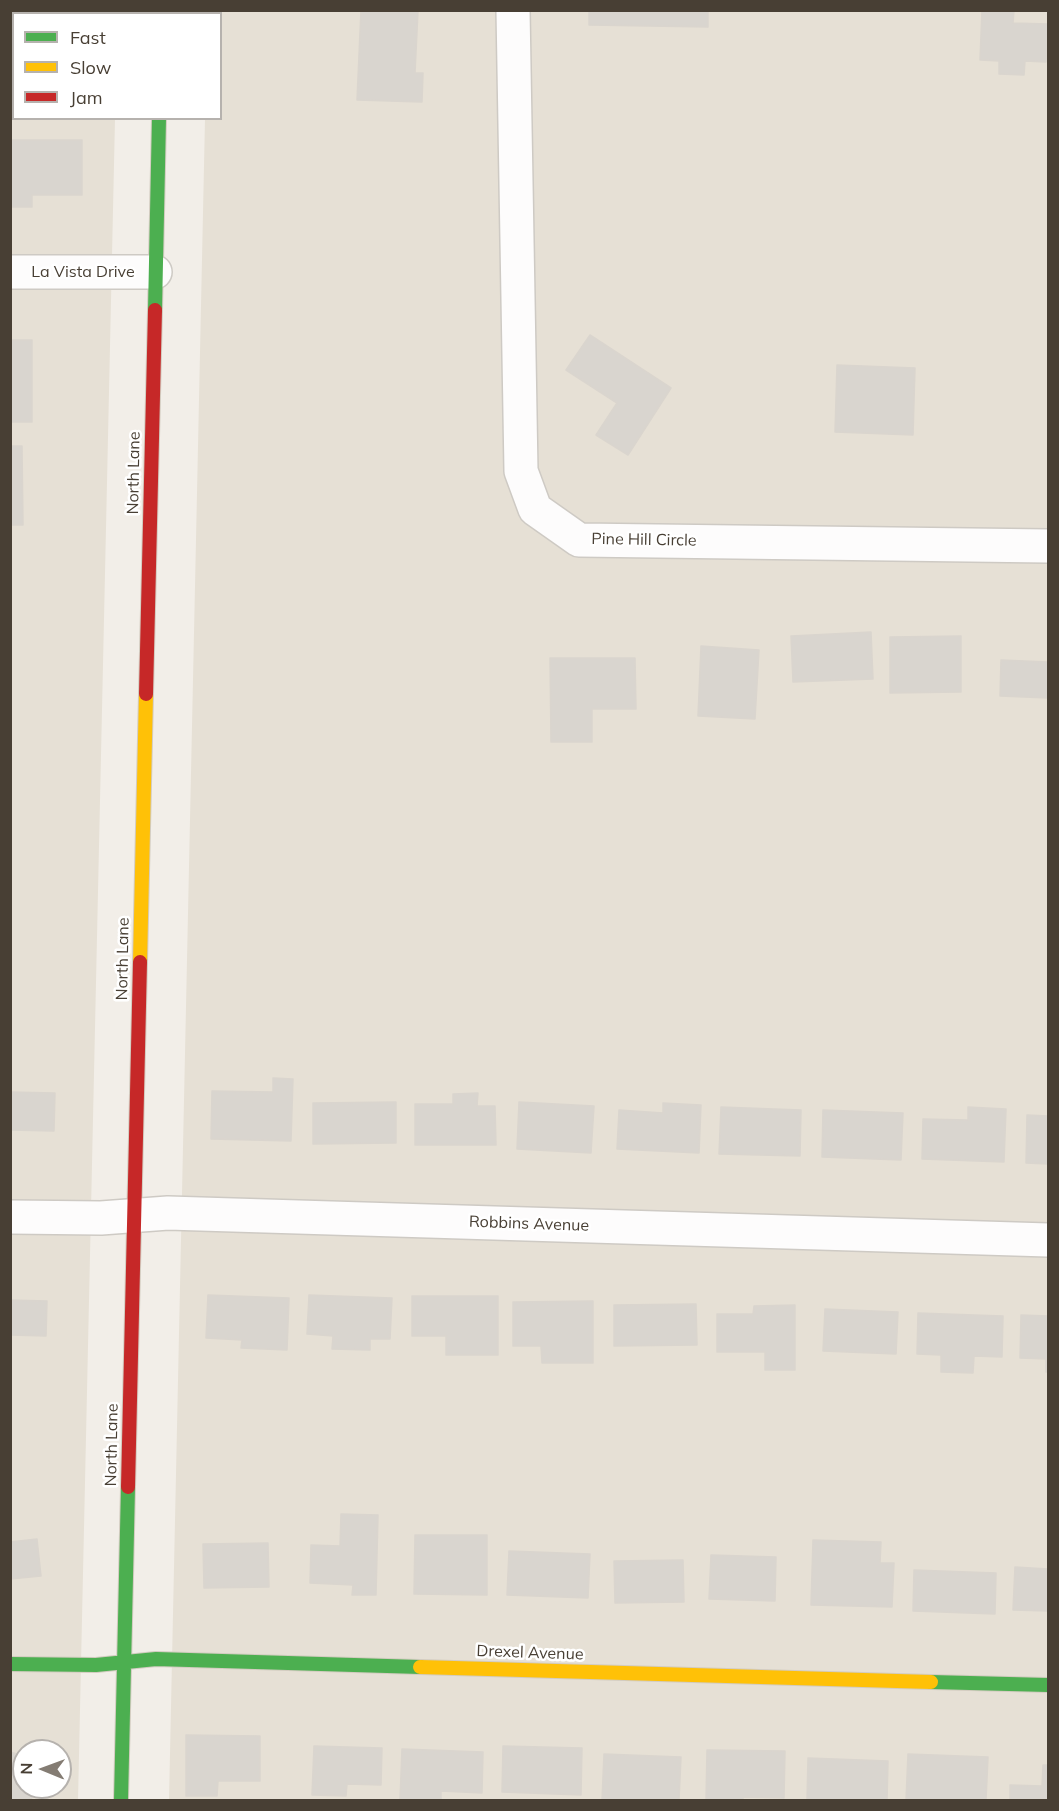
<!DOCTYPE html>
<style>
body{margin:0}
#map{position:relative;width:1059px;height:1811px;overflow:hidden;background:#f2eee8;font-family:Mulish,sans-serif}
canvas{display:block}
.frame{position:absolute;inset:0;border:12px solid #483f34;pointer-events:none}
.legend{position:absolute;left:12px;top:12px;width:210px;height:108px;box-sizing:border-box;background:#fff;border:2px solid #b6b2ae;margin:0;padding:8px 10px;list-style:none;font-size:18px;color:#483f34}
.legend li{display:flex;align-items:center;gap:12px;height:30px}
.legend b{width:30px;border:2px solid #b6b2ae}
.north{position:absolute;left:12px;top:1739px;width:60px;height:60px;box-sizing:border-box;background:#fff;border:2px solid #b6b2ae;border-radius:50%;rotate:271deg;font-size:16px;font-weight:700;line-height:24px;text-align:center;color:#483f34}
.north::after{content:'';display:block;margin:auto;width:21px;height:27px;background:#847c73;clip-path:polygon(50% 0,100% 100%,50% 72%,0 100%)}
</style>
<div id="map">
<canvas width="1059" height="1811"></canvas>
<div class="frame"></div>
<ul class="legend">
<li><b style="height:8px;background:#4caf50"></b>Fast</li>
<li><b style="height:8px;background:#ffc107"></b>Slow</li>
<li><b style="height:8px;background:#c62828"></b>Jam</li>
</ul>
<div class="north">N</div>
</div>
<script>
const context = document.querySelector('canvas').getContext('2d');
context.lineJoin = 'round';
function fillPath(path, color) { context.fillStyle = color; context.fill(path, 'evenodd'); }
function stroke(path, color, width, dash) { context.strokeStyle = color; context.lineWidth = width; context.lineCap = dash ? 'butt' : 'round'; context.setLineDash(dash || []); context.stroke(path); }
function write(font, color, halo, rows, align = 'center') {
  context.font = font + ' Mulish,sans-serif'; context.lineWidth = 5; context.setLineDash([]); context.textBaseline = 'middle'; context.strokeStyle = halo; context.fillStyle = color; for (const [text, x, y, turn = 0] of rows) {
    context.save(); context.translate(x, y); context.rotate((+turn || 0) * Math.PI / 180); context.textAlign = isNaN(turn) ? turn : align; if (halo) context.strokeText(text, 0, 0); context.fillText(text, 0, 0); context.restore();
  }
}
fillPath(new Path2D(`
 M11,11H118V14H14V118L115,119L78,1800H11ZM24,1751H60V1787H24Z
 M207,11H1048V1800H169L205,119L220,118V14L207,13Z`), '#e6e0d5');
const building = new Path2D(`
 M361,10L418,11L415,73H423L422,102L357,100Z
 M589,10H708V27L589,25Z
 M982,10H1014L1013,23L1048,24L1046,62L1025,61L1024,75L999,74V61L980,60Z
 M10,140H82V195H32V207H10Z
 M590,335L671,388L628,455L596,435L617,403L566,370Z
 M10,340H32V422H10Z
 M837,365L915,368L913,435L835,432Z
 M10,446H22L23,525H10Z
 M871,632L873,679L793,682L791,636Z
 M961,636V692L890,693V637Z
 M701,646L759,650L755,719L698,716Z
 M550,658H635L636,709H592V742H551Z
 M1001,660L1048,662V698L1000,696Z
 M273,1078L293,1079L291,1141L211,1139L212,1091L273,1092Z
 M10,1092L55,1093L54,1131L10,1130Z
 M478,1093L477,1106H495L496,1145H415V1104H453V1094Z
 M396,1102V1143L313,1144V1103Z
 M519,1102L594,1106L591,1153L517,1149Z
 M663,1103L701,1105L699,1153L617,1149L619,1110L663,1113Z
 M721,1107L801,1110L800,1156L719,1154Z
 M968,1107L1006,1109L1004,1162L922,1159L923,1119L968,1120Z
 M823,1110L903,1113L901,1160L822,1157Z
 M1027,1115L1048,1116V1164L1026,1163Z
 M208,1295L289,1298L287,1350L241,1348L242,1340L206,1338Z
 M309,1295L392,1298L390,1339H370V1350L332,1349L333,1336L307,1334Z
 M412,1296H498V1355H446V1336H412Z
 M10,1300L47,1301L46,1336L10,1335Z
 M593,1301V1363H542L541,1346H513V1302Z
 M696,1304L697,1345L614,1346V1305Z
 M795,1305V1370H765V1352H717V1314H753L754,1306Z
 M825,1309L898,1312L896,1354L823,1351Z
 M918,1313L1003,1316L1002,1357L974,1356L973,1373L941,1372V1355L917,1354Z
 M1021,1315L1048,1316V1372H1046V1359L1020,1358Z
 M341,1514L378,1515L376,1595H352L353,1585L310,1583L311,1545L340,1546Z
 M415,1535H487V1595L414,1594Z
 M37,1539L41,1576L10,1579V1542Z
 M813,1540L881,1542L880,1563H894L892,1607L811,1605Z
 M268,1543L269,1587L204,1588L203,1544Z
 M509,1551L590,1554L588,1598L507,1595Z
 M711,1555L776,1557L775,1601L709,1599Z
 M683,1560L684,1602L615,1603L614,1561Z
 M1015,1567L1048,1569V1611L1013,1610Z
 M914,1570L996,1573L995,1614L913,1611Z
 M186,1735L260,1736V1781H218L217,1796H186Z
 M314,1746L382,1748L381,1785L347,1784L346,1796L312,1795Z
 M503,1746L582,1748L581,1795L502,1792Z
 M402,1749L483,1752L482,1793L441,1791V1800H400Z
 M707,1750L785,1751L784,1798L743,1797V1800H706Z
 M10,1752L24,1756V1787H35L31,1800H10Z
 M604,1754L681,1757L679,1800H602Z
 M908,1754L988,1757L986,1800H906Z
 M808,1758L888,1761L887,1800H807Z
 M1043,1765H1048V1800H1010V1785L1042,1786Z`);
fillPath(building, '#d9d5cf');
stroke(building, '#dad5ce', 1.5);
const street = new Path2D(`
 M513,10L521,471L535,509L579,540L1048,546
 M10,272H155
 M10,1217L101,1218L168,1213L1048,1240`);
const fast = new Path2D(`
 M155,310L159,118
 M10,1664L96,1665L156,1659L420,1667
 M931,1682L1048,1685
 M121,1800L128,1487`);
const slow = new Path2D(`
 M140,962L146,694
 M420,1667L931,1682`);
const jam = new Path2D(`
 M162,10V14
 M146,694L155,310
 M128,1487L140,962`);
stroke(street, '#cecac4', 36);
stroke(fast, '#d3ccc0', 16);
stroke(slow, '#d3ccc0', 16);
stroke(jam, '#d3ccc0', 16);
stroke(street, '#fdfcfc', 33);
stroke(fast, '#4caf50', 14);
stroke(slow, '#ffc107', 14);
stroke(jam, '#c62828', 14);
write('16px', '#483f34', '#fff', [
 ["La Vista Drive",83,272],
 ["North Lane",134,473,-89],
 ["Pine Hill Circle",644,540,1],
 ["North Lane",123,959,-89],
 ["Robbins Avenue",529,1224,2],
 ["North Lane",112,1445,-89],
 ["Drexel Avenue",530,1653,2]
]);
</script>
